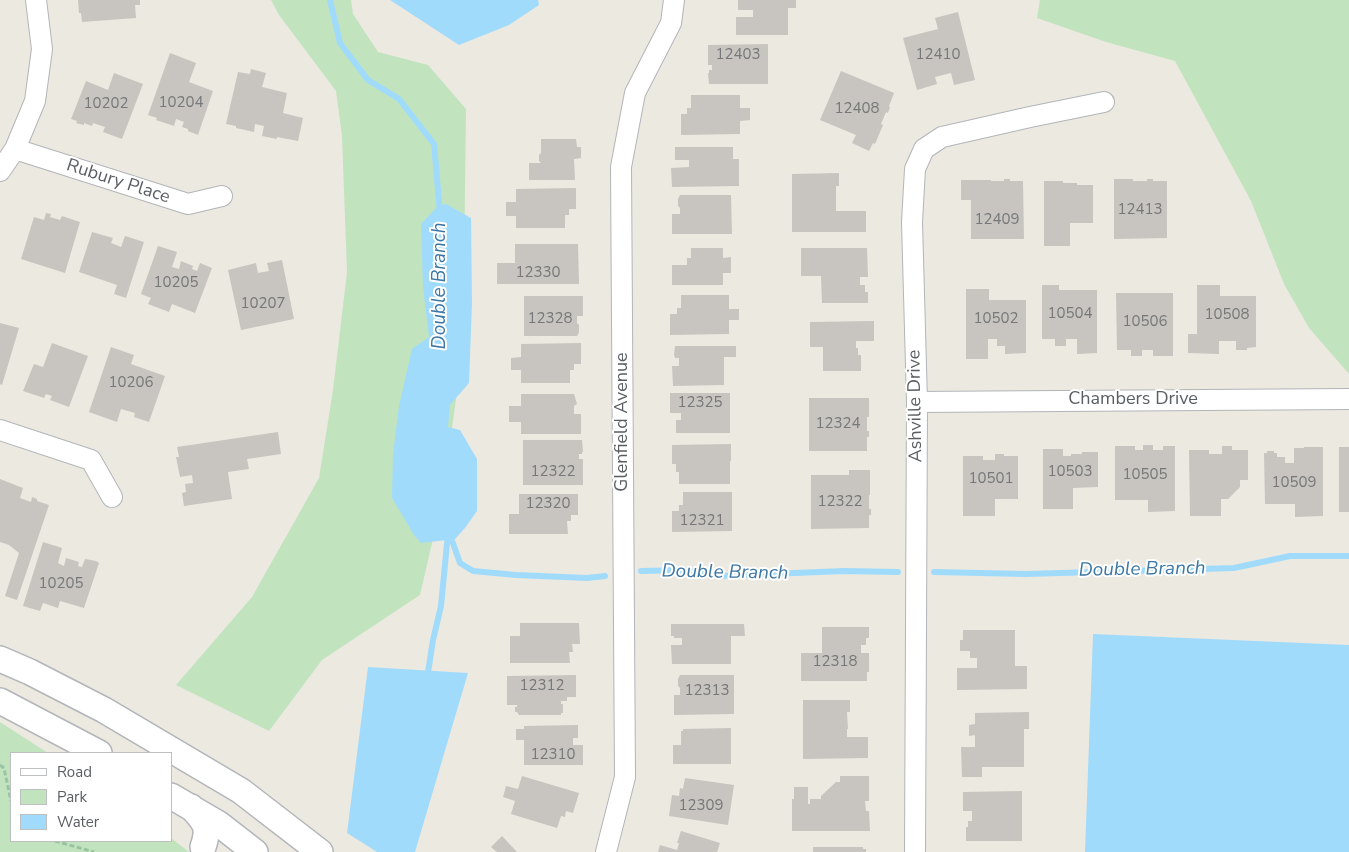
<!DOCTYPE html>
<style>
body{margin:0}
#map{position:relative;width:1349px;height:852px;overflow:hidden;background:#ece9e1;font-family:"Nunito Sans",sans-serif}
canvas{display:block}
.legend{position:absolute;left:10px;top:752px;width:162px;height:90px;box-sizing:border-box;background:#fff;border:1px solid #bdbfc0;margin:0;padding:6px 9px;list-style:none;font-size:15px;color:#5a5e62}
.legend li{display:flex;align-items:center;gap:10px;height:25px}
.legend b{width:25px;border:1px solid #bdbfc0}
</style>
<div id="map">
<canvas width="1349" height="852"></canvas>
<ul class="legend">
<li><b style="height:6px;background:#fff"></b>Road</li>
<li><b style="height:14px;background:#c1e4be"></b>Park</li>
<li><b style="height:14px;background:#a1dbfc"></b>Water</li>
</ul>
</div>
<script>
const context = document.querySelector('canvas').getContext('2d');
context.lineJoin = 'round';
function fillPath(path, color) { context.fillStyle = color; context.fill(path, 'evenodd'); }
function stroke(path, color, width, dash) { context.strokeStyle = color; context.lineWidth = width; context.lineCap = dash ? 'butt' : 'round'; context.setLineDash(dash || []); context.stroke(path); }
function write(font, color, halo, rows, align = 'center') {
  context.font = font + ' "Nunito Sans",sans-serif'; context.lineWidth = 4; context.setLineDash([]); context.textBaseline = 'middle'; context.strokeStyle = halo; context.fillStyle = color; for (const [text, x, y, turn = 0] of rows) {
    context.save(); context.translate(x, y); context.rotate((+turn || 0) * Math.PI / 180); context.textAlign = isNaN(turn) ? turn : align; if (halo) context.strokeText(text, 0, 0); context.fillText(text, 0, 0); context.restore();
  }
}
fillPath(new Path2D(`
 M271,0H351L353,14L378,52L428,65L466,109L463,349L442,500L420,595L322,660L269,731L176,685L252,597L319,478L333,390L347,272L342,136L336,91L279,15Z
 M1040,0H1349V374L1309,328L1284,284L1251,201L1175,61L1106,42L1037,18Z
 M0,722L48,753H11V841H171V838L189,852H0Z`), '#c1e4be');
fillPath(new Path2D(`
 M390,0H538L539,5L509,25L459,45Z
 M446,204L471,218L472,303L469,383L450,405L448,427L460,430L477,459V511L465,528L455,539L421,543L414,535L392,498L393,454L399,406L412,349L429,337L423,287L421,224L438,206Z
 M1093,634L1349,645V852H1085Z
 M368,667L468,673L415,852H377L347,833Z`), '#a1dbfc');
stroke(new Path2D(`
 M330,0L340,43L368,80L399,99L434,144L440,213
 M449,532L460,563L473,571L516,575L587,578L605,576
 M641,571L688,570L721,576L844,571L898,572
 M934,572L1026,574L1234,568L1290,556H1349
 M427,679L433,640L441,606L448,533`), '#a1dbfc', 6);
fillPath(new Path2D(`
 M78,0H140V5H135L136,18L82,22L81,13H79Z
 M738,0H796V8H788V35H736V17H753V10H738Z
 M958,12L975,80L954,85L951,73L935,77L937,84L917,90L903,38L938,29L935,18Z
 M768,44V84H709L708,73H709V70H712V65H708V45Z
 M170,53L196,63L189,82L213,91L198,135L188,131V129L182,127L184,122L176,119L174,126L156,120L157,118L148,115Z
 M251,69L266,73L262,87L287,93L283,113L303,118L298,141L277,137V139L262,136L264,126L255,124L254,132L236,128V126L226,124L238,72L250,74Z
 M841,71L894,93L889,106L890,107L888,113L886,112L881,124L883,125L875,144L873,143L869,151L852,143L856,135L820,120Z
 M114,73L143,84L122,139L103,132L105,127L93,123L92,126L84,123V125L76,123L77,121L71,119L86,81L108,90Z
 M691,95H740V108H750V120L740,121V134L681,135V114H687V108H691Z
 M541,139H576L577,147H581V158L574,159L575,180H529V163H541L539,161V155L541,153Z
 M675,147H733V159H739V186L672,187L671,168L689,167V160H675Z
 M839,173V186H836V211H866V232H792V174Z
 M1004,179H1010V181H1023L1024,239H971V200H961V180H991V181H1004Z
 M1114,179H1133V181H1147V179H1153V181H1167V238L1114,239Z
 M1044,181H1063V183H1077V185H1093V223H1070V246H1044Z
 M576,188V209H569V215H565V228H516V216H506V202H516V189Z
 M680,195H731L732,234H672V214H680V208L678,206V199Z
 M46,213L51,214L50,217L60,220L62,216L80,222L65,273L21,259L34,217L44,220Z
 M92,232L113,238L111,243L121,247L125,236L144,242L126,298L114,294L117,285L79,272Z
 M515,244H578L579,284H497V263H515Z
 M158,246L177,252L172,267L179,269L181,261L193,266L192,269L197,271L200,263L212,268L195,313L172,304L169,312L148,304L151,298L141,294Z
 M691,248H723V258L731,257V273H723V285H672V265H687V258H691Z
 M801,248H867L868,277H860V285H865V292H868V303H822L821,276H801Z
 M282,260L294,319L241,330L228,270L256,263L258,273L269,271L267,263Z
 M1042,285H1059V290H1097V353L1077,354V339H1066V346H1055V339H1042Z
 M1197,285H1220V296H1256V347L1247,348V350H1236V341H1219V354L1188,353V334H1197Z
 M966,289H989V300H1026V353L1005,354V346H997V339H988V359H966Z
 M1116,293H1173V356H1153V350H1142V356H1131V350H1117Z
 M681,295H729V309H739V320H729V334L670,335V314H677V308H681Z
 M524,296H583V316H577V323L579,325V332L577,336H524Z
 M874,321V341H856V348H858V355H861V371H823V347H810V322Z
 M0,323L19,328L2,385L0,384Z
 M52,343L88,356L69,407L50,400L52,396L46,394L44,398L23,391L34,364L43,367Z
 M581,343V364H574V370H570V383H521V370H511V358L521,357V344Z
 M675,346H736V357H724V385L673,386L672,366H679V358H675L674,355Z
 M111,347L134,355L131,364L165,376L149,422L134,417L135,413L121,409L117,422L89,412Z
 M670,393H730V433H676V420H681V413H670Z
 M521,394H574L577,404L574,406V414H581V434H521V422H509V406H521Z
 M809,398H869V417H867V431H869V437H867V451H809Z
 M278,432L281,454L247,459L249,469L228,472L232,499L184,506L182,493L186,492L185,484L193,483L192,475L180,477L176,457H179L177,447Z
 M523,440H582L583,452H582V454H579V459H583V485H523Z
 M731,444V461H730V484H679V472H676V464H672V445Z
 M1143,445H1153V450H1163V446H1175V511L1148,512V500H1115V446H1135V450H1143Z
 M1222,446H1232V450H1248V480H1240V487L1228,499H1221V516H1190L1189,450H1209V454H1222Z
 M1304,447H1323V516L1295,517V504H1265L1264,453H1267V451H1274V453H1277V457H1285V463H1294V448H1304Z
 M1339,447H1349V512H1339Z
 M1043,449H1063V456H1071V454H1082V452H1098V487L1073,488V509H1043Z
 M995,454H1004V456H1018V499H995V516H963V456H983V460H995Z
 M849,470H870V495H869V509H871V515H869V528L811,529V475H849Z
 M0,479L23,488L20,498L31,502L32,497L37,499V501L49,505L17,600L5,596L19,553L9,545L0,542Z
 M683,492H732V531L672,532V511H679V505H683Z
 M519,494H578V515H571V521H567L568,534H509V514H519Z
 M43,542L62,548L58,563L64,566L66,558L79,562L78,566L82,567L85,559L96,561L99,563L84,608L60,601L58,608L43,603L40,611L23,606Z
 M520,623H579L580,644H572L573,652H569L570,663H510V636H520Z
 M671,624H744L745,636H731V664H672L671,645H682V638H674V636H671Z
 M822,627H869V638H866V645H861V653H869V672H867V681H801V653H822Z
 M963,630H1015V666H1027V689L957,690V668H977V658H970V651H960V640H963Z
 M576,675V697H567V701H561V704H563V713H561V715H519L517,712H515V707H517V705H507V676Z
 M680,675H734V714L674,715V695H680V688L678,686V679Z
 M803,700H850V712H847L848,729H847V737H868V758L803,759Z
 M1029,712V729H1024V767H982V777H962L961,747H975V735L969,736V725L975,724V713Z
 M578,725V738H573V745H583V765H524V740H516V729H524V726Z
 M731,728V764H673V745H681V731H683V729Z
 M522,776L579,793L573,813L566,811L565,817L561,816L557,828L511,814L515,801L503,797L506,786L518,789Z
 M840,776H869V801H865L866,811H869L870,831H792V799H794V787H808V804H810V799H821V796L836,782H840Z
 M685,778L734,785L728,825L669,816L672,795L679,796L680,788L683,789Z
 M1022,791V841H966V827H968V821H972V811H963V792Z
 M681,831L720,843L717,852H658L660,845L677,850L679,843H677Z
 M502,836L517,852H497L491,847Z
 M813,847H863V849H866V852H813Z`), '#c8c4bf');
const minor = new Path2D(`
 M15,149L188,204L222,196
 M0,171L15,149L35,101L42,49L36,0
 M917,402L1349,399
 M0,430L91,460L112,497
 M606,852L625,777L621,167L635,93L671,23L674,0
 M915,852L917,402L912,222L915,169L924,149L942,137L1030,117L1104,102`);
const tertiary = new Path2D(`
 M0,659L30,672L104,710L241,791L320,852
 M0,701L99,753
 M171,796L219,824L255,852
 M191,807C205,822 210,827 203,847`);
stroke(minor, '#b2b5b9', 22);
stroke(tertiary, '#b2b5b9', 28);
stroke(new Path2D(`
 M0,765L4,768L11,801
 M55,841L94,852`), '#98c4a1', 3, [5, 2.5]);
stroke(minor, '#fff', 20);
stroke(tertiary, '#fff', 25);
write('15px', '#767879', null, [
 ["12403",738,55],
 ["12410",938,55],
 ["10204",181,103],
 ["10202",106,104],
 ["12408",857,109],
 ["12413",1140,210],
 ["12409",997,220],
 ["12330",538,273],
 ["10205",176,283],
 ["10207",263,304],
 ["10504",1070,314],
 ["10508",1227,315],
 ["12328",550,319],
 ["10502",996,319],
 ["10506",1145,322],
 ["10206",131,383],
 ["12325",700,403],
 ["12324",838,424],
 ["12322",553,472],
 ["10503",1070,472],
 ["10505",1145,475],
 ["10501",991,479],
 ["10509",1294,483],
 ["12322",840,502],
 ["12320",548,504],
 ["12321",702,521],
 ["10205",61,584],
 ["12318",835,662],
 ["12312",542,686],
 ["12313",707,691],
 ["12310",553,755],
 ["12309",701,806]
]);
write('18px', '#5a5e62', '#fff', [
 ["Rubury Place",118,182,18],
 ["Chambers Drive",1133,400],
 ["Ashville Drive",916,406,-91],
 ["Glenfield Avenue",623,422,-90]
]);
write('italic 19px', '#3d77a5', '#fff', [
 ["Double Branch",440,286,-90],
 ["Double Branch",1142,570,-1],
 ["Double Branch",725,573,1]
]);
</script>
